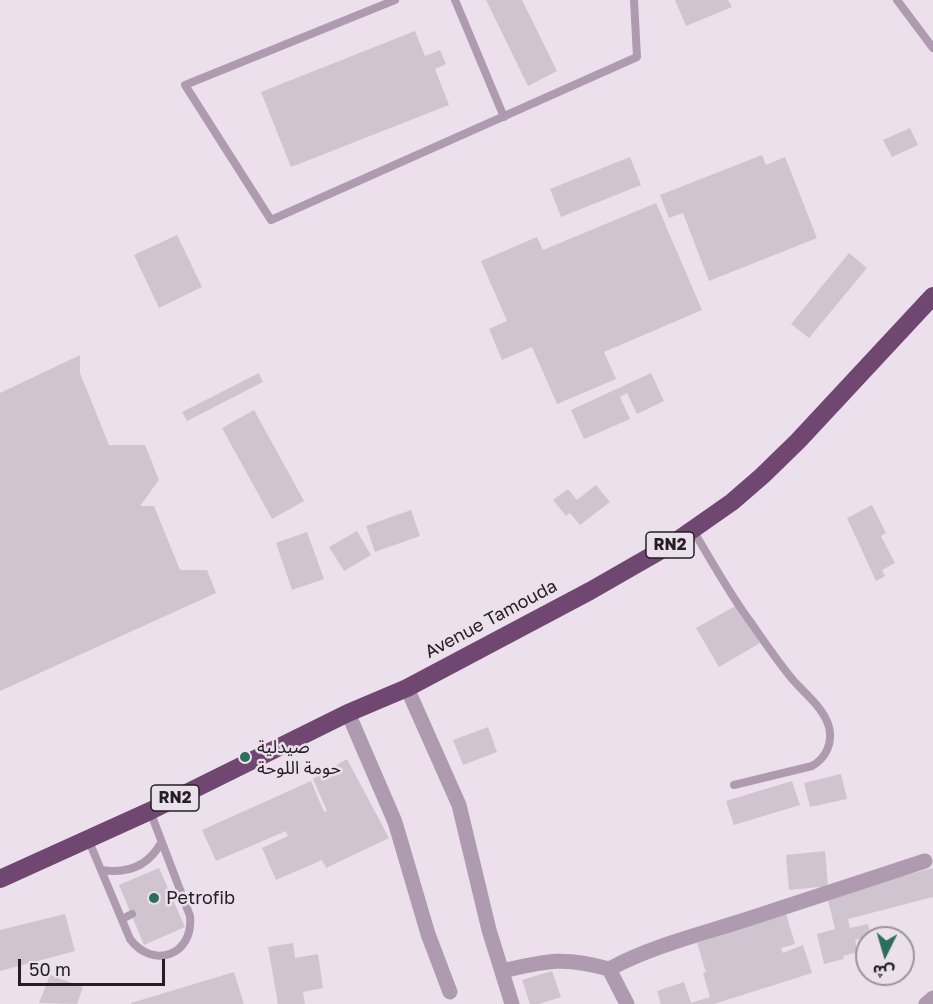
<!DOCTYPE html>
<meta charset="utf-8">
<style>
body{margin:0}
#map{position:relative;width:933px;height:1004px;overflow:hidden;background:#ede0ed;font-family:"Golos Text","Noto Sans Arabic",sans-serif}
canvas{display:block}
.north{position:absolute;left:855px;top:926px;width:60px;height:60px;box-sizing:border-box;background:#ede0ed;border:2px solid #9c939d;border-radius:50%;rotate:185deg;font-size:16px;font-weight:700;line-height:24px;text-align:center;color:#231f24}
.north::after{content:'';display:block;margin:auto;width:21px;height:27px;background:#2c6e5e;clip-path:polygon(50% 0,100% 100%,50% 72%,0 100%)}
.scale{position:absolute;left:18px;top:959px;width:147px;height:27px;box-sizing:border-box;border:3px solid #231f24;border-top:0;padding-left:8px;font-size:18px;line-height:21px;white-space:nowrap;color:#231f24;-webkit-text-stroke:4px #ede0ed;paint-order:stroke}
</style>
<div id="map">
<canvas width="933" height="1004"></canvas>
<div class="north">ش</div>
<div class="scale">50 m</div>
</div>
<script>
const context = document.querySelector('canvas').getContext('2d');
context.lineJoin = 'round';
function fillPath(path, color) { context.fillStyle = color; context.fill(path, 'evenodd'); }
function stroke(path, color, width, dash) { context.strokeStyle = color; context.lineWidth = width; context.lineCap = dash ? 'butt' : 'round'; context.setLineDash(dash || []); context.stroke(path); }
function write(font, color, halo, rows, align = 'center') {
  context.font = font + ' "Golos Text","Noto Sans Arabic",sans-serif'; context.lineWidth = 5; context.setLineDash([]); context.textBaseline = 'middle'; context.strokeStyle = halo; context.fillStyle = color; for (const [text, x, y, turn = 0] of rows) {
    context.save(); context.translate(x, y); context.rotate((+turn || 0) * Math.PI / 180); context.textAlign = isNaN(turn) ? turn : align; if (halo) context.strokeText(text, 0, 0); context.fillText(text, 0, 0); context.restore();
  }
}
fillPath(new Path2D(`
 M486,0H522L557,71L528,86Z
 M675,0H728L732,7L686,26Z
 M415,31L425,56L440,50L446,64L435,69L449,105L291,167L261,92Z
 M910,128L918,145L892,157L883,140Z
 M762,155L766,165L785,157L817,238L709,281L683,213L669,218L660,195Z
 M630,157L641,185L561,217L550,189Z
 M656,203L702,310L604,352L616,379L557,404L532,347L502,360L489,329L507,321L481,261L537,237L543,250Z
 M177,235L202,287L159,308L134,255Z
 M849,253L867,268L809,338L791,324Z
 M80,355V373L109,445H145L159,480L140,506H154L180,570H207L216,593L0,691V393Z
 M259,373L263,382L187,421L182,412Z
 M651,373L664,401L637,414L627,393L620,397L630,419L584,439L571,410Z
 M254,410L304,501L272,519L222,428Z
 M596,485L610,502L580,525L570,513L566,516L553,500L568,489L577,500Z
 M872,505L886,533L881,536L895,563L882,570L885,576L876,581L847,518Z
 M411,510L420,536L375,552L366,526Z
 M357,531L371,555L344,571L329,547Z
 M307,532L324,579L292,590L276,543Z
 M737,605L760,643L719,667L696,628Z
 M488,727L497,752L463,765L453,740Z
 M347,759L389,838L326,868L322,860L276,880L262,848L288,836L286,831L216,861L202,830L311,781L324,812L327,811L313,779Z
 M841,774L847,799L810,807L804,783Z
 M792,781L800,805L734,825L726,801Z
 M825,851L828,886L789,890L786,855Z
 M159,868L185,927L144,945L119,885Z
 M933,868V897L848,919L850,928L868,924L871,936L855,940L858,952L843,956L844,959L824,964L817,934L835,929L827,896Z
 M65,914L75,951L0,971V930Z
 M786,914L795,944L781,948L783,953L803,945L812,973L714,1004H661L657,991L684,982L691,1003L710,997L703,973L706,972L697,943Z
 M293,943L295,958L318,954L323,988L303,992L305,1004H278L268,947Z
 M552,971L561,997L539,1004H530L522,980Z
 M234,972L244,1004H131V1003Z
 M50,975L83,987L77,1004L39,1003Z`), '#d0c4d0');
stroke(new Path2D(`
 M395,0L185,85L271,220L637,57L634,0
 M455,0L504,117
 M897,0L933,48
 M693,530C712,562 730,595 752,624C765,643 778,662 793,680C805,694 824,708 829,727C833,743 826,758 812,766L734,785
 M88,839L130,939C153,970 194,955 190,916L150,811
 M102,870C128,874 148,866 161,843
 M122,919L132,914`), '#af9bb0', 8);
stroke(new Path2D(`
 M407,688L459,805L489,930L512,1004
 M348,713L395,822L428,934L450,992
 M502,971C546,961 563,956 609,969
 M627,1004L609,969C654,945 702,934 751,918C809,899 867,880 925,861
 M926,1004L933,998`), '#af9bb0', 15);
stroke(new Path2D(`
 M0,879L150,811L348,713L407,688L590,591L672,544L732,502L762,476L798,441L933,296`), '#6f4771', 18);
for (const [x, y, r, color] of [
 [245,757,6,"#2c6e5e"],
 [154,898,6,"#2c6e5e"]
]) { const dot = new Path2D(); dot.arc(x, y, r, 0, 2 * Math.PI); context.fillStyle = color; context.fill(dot); stroke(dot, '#ede0ed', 2); }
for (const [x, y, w] of [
 [670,545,48],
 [175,798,48]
]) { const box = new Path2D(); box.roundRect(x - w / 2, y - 13, w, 26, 4.5); context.fillStyle = '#ede0ed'; context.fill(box); stroke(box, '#231f24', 1.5); }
write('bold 16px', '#231f24', null, [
 ["RN2",670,545],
 ["RN2",175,798]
]);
write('18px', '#231f24', '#ede0ed', [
 ["Avenue Tamouda",491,619,-28]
]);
write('18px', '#231f24', '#ede0ed', [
 ["صيدلية",257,747],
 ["حومة اللوحة",257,768],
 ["Petrofib",166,898]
], 'left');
</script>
